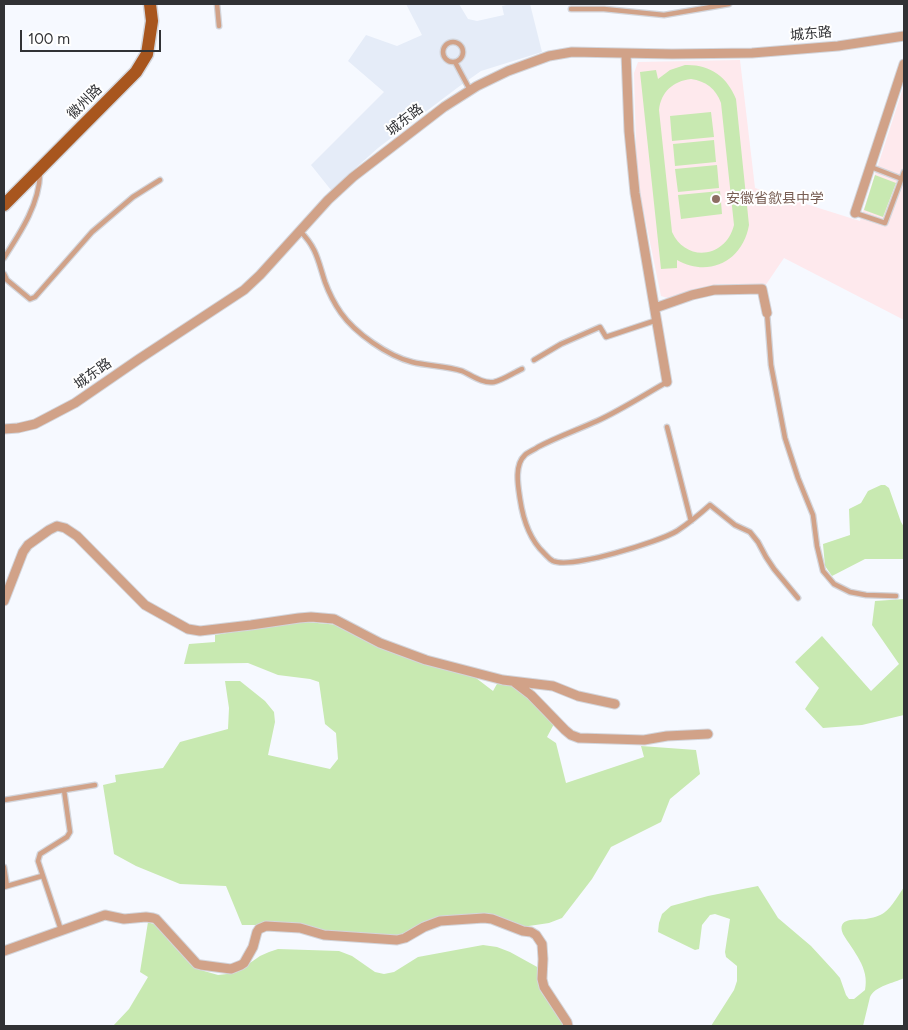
<!DOCTYPE html>
<meta charset="utf-8">
<style>
body{margin:0}
#map{position:relative;width:908px;height:1030px;overflow:hidden;background:#f6f9ff;font-family:Figtree,sans-serif}
canvas{display:block}
.frame{position:absolute;inset:0;border:5px solid #313235;pointer-events:none}
.scale{position:absolute;left:20px;top:30px;width:141px;height:22px;box-sizing:border-box;border:2px solid #313235;border-top:0;padding-left:6px;font-size:15px;line-height:18px;white-space:nowrap;color:#313235;-webkit-text-stroke:4px #fff;paint-order:stroke}
</style>
<div id="map">
<canvas width="908" height="1030"></canvas>
<div class="frame"></div>
<div class="scale">100 m</div>
</div>
<script>
const context = document.querySelector('canvas').getContext('2d');
context.lineJoin = 'round';
function fillPath(path, color) { context.fillStyle = color; context.fill(path, 'evenodd'); }
function stroke(path, color, width, dash) { context.strokeStyle = color; context.lineWidth = width; context.lineCap = dash ? 'butt' : 'round'; context.setLineDash(dash || []); context.stroke(path); }
function write(font, color, halo, rows, align = 'center') {
  context.font = font + ' Figtree,"Noto Sans SC",sans-serif'; context.lineWidth = 4; context.setLineDash([]); context.textBaseline = 'middle'; context.strokeStyle = halo; context.fillStyle = color; for (const [text, x, y, turn = 0] of rows) {
    context.save(); context.translate(x, y); context.rotate((+turn || 0) * Math.PI / 180); context.textAlign = isNaN(turn) ? turn : align; if (halo) context.strokeText(text, 0, 0); context.fillText(text, 0, 0); context.restore();
  }
}
fillPath(new Path2D(`
 M406,4H459L468,19L477,21L504,15L502,6L511,4H530L542,52L481,71L457,88L378,148L331,190L311,165L384,92L348,61L366,35L397,46L422,35Z`), '#e5ecf8');
fillPath(new Path2D(`
 M740,60L755,188L860,221L904,85V320L784,258L765,286L718,284L671,299L661,296L637,179L634,73L638,62Z`), '#fee9ed');
fillPath(new Path2D(`
 M685,65C709,64 727,76 736,99L749,225C743,261 709,278 677,260V268L661,269L640,72L656,70L658,79L670,70ZM691,79C706,81 716,89 721,103L734,225C726,258 686,263 672,232L659,110C661,92 673,81 691,79Z
 M711,112L714,137L672,141L670,116Z
 M714,140L716,162L675,166L673,144Z
 M717,165L719,188L678,192L675,169Z
 M875,175L896,183L883,217L864,210Z
 M720,191L722,214L681,219L678,195Z
 M881,485H885L889,488L901,522L904,527V559H865L832,576L825,566L823,544L850,535L849,509L861,503L868,491Z
 M904,599V715L862,725L823,728L805,709L819,688L795,662L822,636L871,691L899,664L872,625L875,601Z
 M296,621L339,625L476,678L493,691L498,682L514,685L554,724L547,737L556,743L566,783L644,757L641,746L696,750L700,774L670,799L661,822L611,847L592,879L562,918L549,923L522,927L483,914L439,917L423,922L406,933L399,936L326,933L299,925H242L226,886L180,884L136,866L114,854L103,785L116,782L115,775L163,768L180,742L228,729L229,708L225,681H240L265,701L274,712L275,722L268,755L330,769L338,759L336,733L325,724L319,682L310,679L278,675L248,663L184,664L189,644L215,642V635Z
 M758,886L778,918L811,946L834,971L840,978L846,995L849,999H854L865,990C870,968 853,951 843,934C836,917 856,920 866,919C872,918 880,916 885,912C892,907 899,894 904,887V978C894,983 875,986 870,997L863,1026H711L734,990L737,981V966L726,957L725,952L730,919L715,914L710,915L702,925L699,949L695,950L658,932L659,923L662,914L671,906L708,896Z
 M148,922L156,925L163,931L168,940L191,965L204,971L218,975L227,974L237,972L260,956L269,952L278,949L339,951L352,956L375,972L384,974L394,972L418,957L483,945L497,947L510,952L539,968L540,987L541,992L562,1022L564,1026H113L129,1009L148,977L140,972Z`), '#c8e9b1');
const service = new Path2D(`
 M217,4L219,26
 M571,9H604L664,15L729,4
 M443 52a10 10 0 1 1 20 0a10 10 0 1 1-20 0Z
 M455,62L470,90
 M871,167L902,179
 M855,213L885,223L904,172
 M300,231C317,248 318,261 325,282C329,293 334,303 341,313C355,333 388,356 412,362C428,366 446,366 462,371C471,375 483,384 494,382C503,380 513,373 522,369
 M4,258C20,233 39,205 40,174
 M4,274L7,280L30,299L35,297L92,232L133,197L160,180
 M767,313L771,365L785,438L798,478L813,515L817,546L823,571L834,584L850,592L866,595L896,596
 M534,360L561,344L600,327L606,337L657,320
 M667,382C644,395 621,410 597,421C577,430 557,437 538,447C534,450 528,452 525,455C514,465 518,486 520,499C523,519 529,539 544,553C547,556 549,559 553,561C571,569 659,542 677,531C689,523 700,514 710,505L735,525L750,532L758,542L766,557L774,569L798,598
 M667,427L691,521
 M4,800L95,785
 M4,867L7,886
 M4,887L42,876
 M61,930L38,861L40,854L67,837L70,832L64,790`);
const minor = new Path2D(`
 M626,54L629,131L635,193L667,382
 M855,213L904,64
 M655,308L692,295L714,290L762,289L767,313
 M4,429L18,428L35,424L75,403L139,359L244,290L260,275L328,200L353,177L444,107L477,86L508,71L549,56L572,52L672,54L752,53L838,46L904,36
 M4,601L23,552L28,545L49,530L57,526L65,528L77,536L145,605L188,629L200,631L251,625L299,618L311,617L334,619L380,643L426,660L503,680L553,686L578,696L615,704
 M514,682L531,695L565,730L571,735L579,738L644,740L667,736L708,734
 M4,951L105,915L124,919L146,917L153,918L156,919L197,964L201,965L231,969L241,965L244,963L253,947L257,932L259,929L266,926L300,928L324,935L397,940L405,938L424,927L440,921L484,918L492,919L523,931L531,932L536,935L542,944L543,959L542,979L544,987L567,1022L568,1026`);
const primary = new Path2D(`
 M4,205L136,72L147,54L152,21L150,4`);
stroke(service, '#d3d5db', 7);
stroke(minor, '#d3d5db', 11);
stroke(primary, '#d3d5db', 15);
stroke(service, '#d1a288', 4.5);
stroke(minor, '#d1a288', 9);
stroke(primary, '#a8561e', 12);
for (const [x, y, r, color] of [
 [716,199,5,"#8d6e63"]
]) { const dot = new Path2D(); dot.arc(x, y, r, 0, 2 * Math.PI); context.fillStyle = color; context.fill(dot); stroke(dot, '#fff', 2); }
write('14px', '#313235', '#fff', [
 ["城东路",811,34,-5],
 ["徽州路",85,102,-45],
 ["城东路",405,120,-38],
 ["城东路",93,374,-35]
]);
write('14px', '#785e54', '#fff', [
 ["安徽省歙县中学",726,199]
], 'left');
</script>
